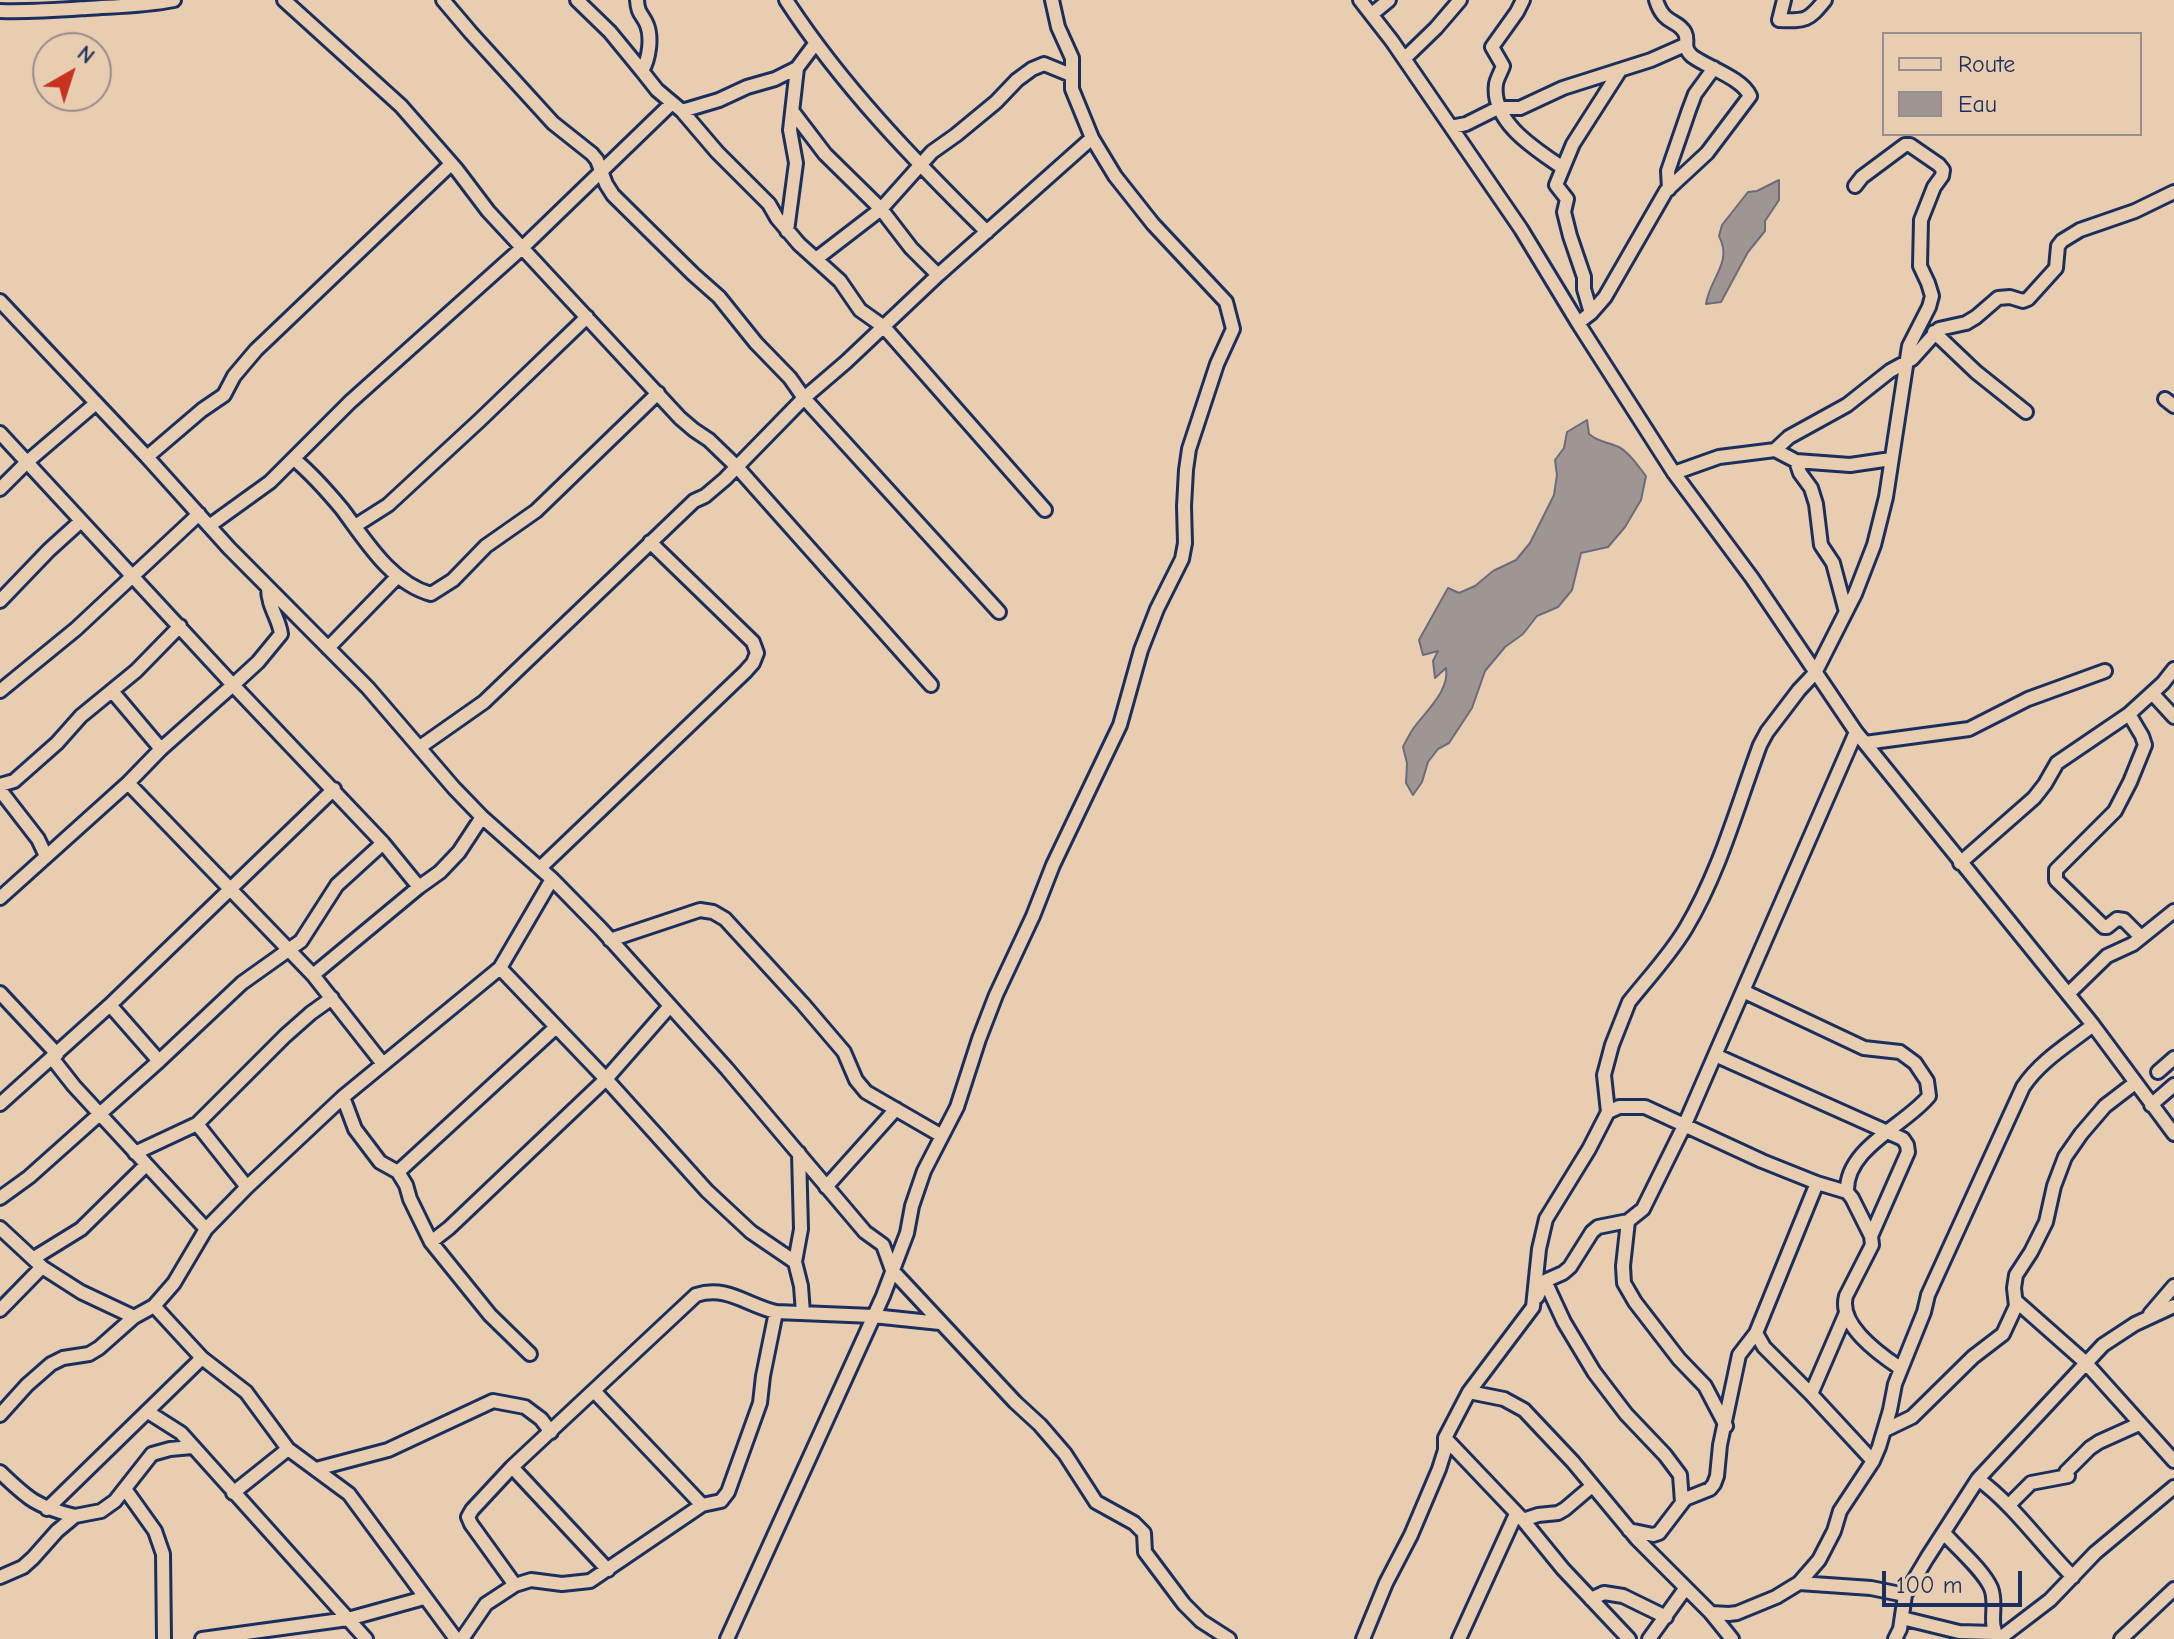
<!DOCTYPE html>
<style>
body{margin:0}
#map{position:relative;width:2174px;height:1639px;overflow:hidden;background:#e9cdb0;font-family:"Comic Neue",sans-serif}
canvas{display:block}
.legend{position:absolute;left:1882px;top:32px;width:260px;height:104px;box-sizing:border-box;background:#e9cdb0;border:2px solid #978e8f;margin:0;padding:10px 14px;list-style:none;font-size:24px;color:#1b2f5e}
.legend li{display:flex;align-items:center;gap:16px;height:40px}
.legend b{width:40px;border:2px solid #978e8f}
.north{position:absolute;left:32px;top:32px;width:80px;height:80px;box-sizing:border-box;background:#e9cdb0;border:2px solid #978e8f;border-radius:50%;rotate:39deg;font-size:22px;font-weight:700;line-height:32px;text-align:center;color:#1b2f5e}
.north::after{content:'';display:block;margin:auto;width:28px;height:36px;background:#c8321e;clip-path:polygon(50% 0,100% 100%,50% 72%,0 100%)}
.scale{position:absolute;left:1882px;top:1571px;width:140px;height:36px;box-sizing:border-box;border:4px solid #1b2f5e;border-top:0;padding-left:10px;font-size:24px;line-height:28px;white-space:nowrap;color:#1b2f5e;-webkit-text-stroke:6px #e9cdb0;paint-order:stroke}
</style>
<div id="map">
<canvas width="2174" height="1639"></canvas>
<ul class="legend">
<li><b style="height:10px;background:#e9cdb0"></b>Route</li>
<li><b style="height:22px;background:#9f9592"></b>Eau</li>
</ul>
<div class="north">N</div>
<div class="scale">100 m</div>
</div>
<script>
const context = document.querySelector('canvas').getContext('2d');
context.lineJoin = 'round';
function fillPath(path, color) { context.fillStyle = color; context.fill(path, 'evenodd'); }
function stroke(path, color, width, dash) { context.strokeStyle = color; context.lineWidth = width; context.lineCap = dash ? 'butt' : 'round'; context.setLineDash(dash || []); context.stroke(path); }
const water = new Path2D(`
 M1779,180V200L1765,221V231L1748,252L1721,302L1706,304C1710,277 1733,263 1719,236L1722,225L1748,192L1757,191Z
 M1587,420L1589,434C1598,442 1608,442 1619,447C1630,453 1638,466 1646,476L1641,500L1625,527L1608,547L1581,553L1572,590L1558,607L1537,616L1523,634L1505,647L1485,671L1472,708L1449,743L1438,749L1428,762L1422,782L1413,795L1406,783L1407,763L1403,747C1406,741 1409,735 1413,729C1425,712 1450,691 1446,668L1435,678L1433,661L1438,651L1423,655L1419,640L1448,588L1459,593L1475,586L1493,571L1516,560L1530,543L1554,495L1557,475L1555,460L1564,448L1567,432Z`);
fillPath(water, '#9f9592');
stroke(water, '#6a6c7d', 2);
const minor = new Path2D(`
 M284,0L401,106L457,170L488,211L680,418L694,430L709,440L737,467L931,685
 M443,0L471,33L553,123L592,154L597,160L606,184L613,195L693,274L719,297L756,343L790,378L804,398L999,612
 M577,0L610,32L642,71
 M637,0C638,15 642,13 647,25C652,38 649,59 642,71L657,90L682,111L717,152L769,204L777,218L799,244L840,281L860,310L884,327L1045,510
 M786,0C842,86 914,160 987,232
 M1360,0L1392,41L1521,229L1578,323L1674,473L1752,578L1856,732L2093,1025L2174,1134
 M1523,0L1517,12L1492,47L1503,66C1501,72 1497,78 1496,84C1491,122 1535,149 1563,168L1573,144L1619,72
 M1784,0L1779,20C1806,21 1808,21 1825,0
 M0,11C30,12 57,10 87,8C116,6 144,6 174,0
 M1372,14L1389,0
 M1405,58L1436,28L1460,0
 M682,111L719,100L747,87L775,79L797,68L815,44
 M793,112L825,154L881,209L911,248L938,275
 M1451,127L1466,124L1498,108H1520L1563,88L1651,60L1685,45
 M1563,168L1556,185L1567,199L1564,212L1570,236L1584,277V289L1591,313
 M1669,189L1668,171L1689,110L1695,94L1714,68
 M787,231L796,163L790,130L797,68
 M816,259L881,209L932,152L956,135L996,102L1017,80L1032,69L1044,64L1071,75
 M0,301L147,457L229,548L368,688L454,788L482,817L552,879L601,929L727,1069L865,1232L883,1245L892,1270L1015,1402L1040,1425L1065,1454L1096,1502L1134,1523L1144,1533L1145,1552L1184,1604L1201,1621L1229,1639
 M1578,323L1591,313L1605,297L1666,191L1707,153L1750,96C1742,78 1708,68 1692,56C1682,47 1689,41 1685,33C1678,19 1664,26 1656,0
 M1934,332L1976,372L2026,412
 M2165,399L2174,406
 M0,433L233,685L258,662L281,634C279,618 268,607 268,588
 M1775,450L1796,461L1850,465L1891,459
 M147,457L202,410L224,395L234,376L256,350L451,164
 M294,459C312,474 327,491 342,509C366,541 391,583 431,594L453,580L486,546L536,511L658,393
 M1796,461L1800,473L1811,488L1816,504L1821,545L1833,563L1846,612
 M1674,473L1719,457L1775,450L1789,437L1847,405L1890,371L1912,359L1939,329L1966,323L1976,317L1998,298L2010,297L2023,301L2028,299L2056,268L2058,246L2062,241L2080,230L2135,211L2174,192
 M0,489L27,462L95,404
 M209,526L270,482L350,402L522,248L672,103
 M355,526L388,505L480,420L587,317
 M0,601L49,550L81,521
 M328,648L397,577
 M0,691L76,629L199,514
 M112,691L161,749
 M2152,693L2174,717
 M2129,714L2142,736L2145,745L2130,782L2115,811L2056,870V880L2104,927H2107L2117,919L2124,920L2141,937
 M1865,743L1969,729L2028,699L2105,671
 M420,747L484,702L694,501L705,496L725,479L804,398L846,362L938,275L1092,138
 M128,783L313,975L383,1064
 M0,785L14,781L57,743L81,716L136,671L180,626
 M0,790L38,839L46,856
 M1960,863L2034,798L2045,784L2057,763L2129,714L2163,683L2174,669
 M540,868L745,672L753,663L757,653L753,642L650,542
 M0,898L128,783L161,749L233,685L383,843L419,887
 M610,940L700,910L713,912L725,919L803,1004L844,1052L856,1080L866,1092L942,1136
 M500,968L606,1079L707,1191L751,1232L795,1262
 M313,975L419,887L440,872L459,852L482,817
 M1743,991L1864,1048L1900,1052L1915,1063L1927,1081L1929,1096C1906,1125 1845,1148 1847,1192
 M0,993L57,1054
 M2068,994L2107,956L2133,944L2174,911
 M110,1005L159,1061
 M1715,1055L1856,732
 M52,1058L74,1086L206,1229
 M2158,1072L2174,1058
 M343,1097L355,1129L380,1162L398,1172L406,1185L410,1199L431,1242L490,1315L530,1354
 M0,1104L110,1005L334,789
 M2151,1105L2174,1085
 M1608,1112L1604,1075L1612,1045L1629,1002C1648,978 1670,955 1686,928C1720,871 1737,807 1760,745L1767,732L1799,690L1815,673L1855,594L1874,545L1886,497L1909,346L1929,307L1932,296L1928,283L1920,266L1921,220L1934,187L1942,176L1943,170L1939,165L1910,145H1905L1862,177L1855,186
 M197,1124L247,1187
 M135,1153L197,1124L285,1036L311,1013L332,998
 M799,1153L801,1229L795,1262L801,1286L803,1313
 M398,1172L555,1028
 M1817,1183L1756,1333L1764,1347L1811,1394L1873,1461
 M826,1187L896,1109
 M0,1198L29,1177L159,1061L242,983L301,941L337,885L383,843
 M1628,1221L1623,1266L1624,1283L1635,1302L1679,1359L1705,1386L1726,1426
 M0,1228L42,1267L81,1292L134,1317
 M431,1242L449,1228L606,1079L670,1006
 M34,1258L81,1229L146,1165
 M1545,1281L1564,1322L1594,1372L1626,1414L1665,1455L1680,1475L1682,1502
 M1537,1297L1545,1281L1563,1273L1570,1267L1592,1232L1598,1227L1628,1221L1643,1209L1685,1124L1715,1055L1903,1139L1907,1145L1908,1152L1871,1236
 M2016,1301L2085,1362L2174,1461
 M154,1306L202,1358L246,1392L288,1449L349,1494L456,1639
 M0,1310L42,1267
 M2150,1314L2174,1286
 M595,1392L702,1505
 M1469,1392L1504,1399L1524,1410L1573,1462L1637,1539L1711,1613L1732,1639
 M1811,1394L1846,1313
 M148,1412L181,1433L366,1639
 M0,1415L27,1385L51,1364L63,1358L89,1354L99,1348L134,1317L154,1306L174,1283L206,1229L247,1187L343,1097L500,968L552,879
 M1885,1430L1912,1417L1973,1357L2003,1334L2016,1306L2014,1288L2016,1275L2031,1252L2046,1222L2054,1186L2065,1157L2081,1134L2105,1106L2135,1083
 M1445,1438L1523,1520L1563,1569L1629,1639
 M512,1467L608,1570
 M316,1469L388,1450L493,1401L525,1407L541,1419L551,1432
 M0,1472C28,1499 37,1507 75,1516
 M2066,1472L2090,1448L2099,1442L2139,1424
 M1978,1479C2015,1506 2041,1545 2073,1577
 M125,1489L155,1531L163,1554L164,1639
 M233,1493L288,1449
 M2009,1505L2031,1483L2068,1476
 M47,1509L202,1358
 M1523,1520L1538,1515L1558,1513L1565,1509L1592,1486
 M1629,1530L1653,1535L1659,1533L1685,1499L1710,1489L1714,1484L1717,1476L1720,1445L1739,1355L1756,1333
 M1944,1533C1958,1549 1983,1570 1991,1588C1998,1606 1987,1623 1999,1639
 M0,1577L23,1567L33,1558L57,1531L75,1516L101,1511L115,1501L152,1454L170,1449L192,1447
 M1799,1583L1871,1588L1905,1595
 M515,1585L471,1524L468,1517L472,1510L512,1467L696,1295C727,1285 746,1305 776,1312L873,1316L940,1323
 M1591,1599L1604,1593L1623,1596L1666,1617
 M1711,1613L1729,1614L1737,1613L1776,1597L1799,1583L1819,1560L1834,1531L1840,1511L1873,1461L1879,1447L1890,1410L1895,1384L1924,1312L1928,1295L2023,1087C2040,1061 2069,1044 2093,1025
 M1902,1618L1959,1632L1994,1633
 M202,1639L348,1619L424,1598
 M462,1639L486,1604L515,1585L531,1580L562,1584L590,1581L702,1505L721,1501L728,1492L760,1403L763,1376L776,1312
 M727,1639L883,1296L907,1233L912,1206L924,1171L957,1107L979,1039L996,995L1033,916L1053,865L1120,725L1141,650L1157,609L1182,559L1185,543L1184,506L1186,470L1189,449L1217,364L1233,329L1226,302L1153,224L1115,176L1092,138L1072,89V58L1058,27L1052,0
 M1363,1639L1386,1583L1411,1535L1439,1469L1445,1450V1438L1469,1392L1533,1307L1539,1249L1546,1219L1589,1149L1608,1112L1619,1107H1645L1762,1161L1817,1183L1847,1192L1852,1198L1871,1236L1872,1245L1846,1296C1838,1325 1879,1354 1900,1368
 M1459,1639L1516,1514
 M1649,1639L1685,1589
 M1895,1639L1900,1629L1905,1595L1927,1558L1978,1479L2103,1345L2135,1324L2174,1306
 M1999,1639L2050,1600L2095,1553L2174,1487
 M2121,1639L2174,1589`);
stroke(minor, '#1b2f5e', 18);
stroke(minor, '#e9cdb0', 12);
</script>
